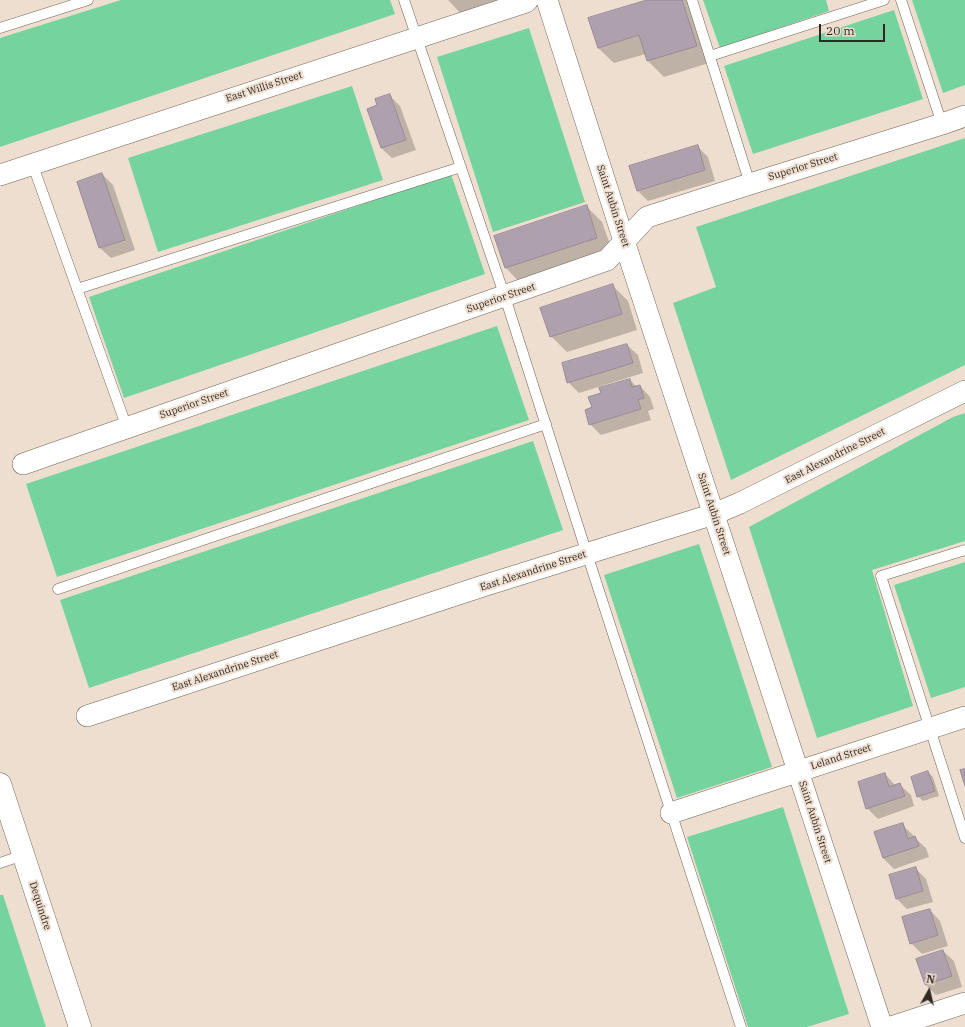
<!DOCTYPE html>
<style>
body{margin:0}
#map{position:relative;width:965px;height:1027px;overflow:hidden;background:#eedecf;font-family:"IBM Plex Serif",serif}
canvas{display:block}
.north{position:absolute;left:909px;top:971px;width:40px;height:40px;-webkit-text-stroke:3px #eedecf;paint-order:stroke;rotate:8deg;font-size:11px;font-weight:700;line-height:16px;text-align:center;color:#2f2924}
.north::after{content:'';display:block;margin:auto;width:14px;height:18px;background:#2f2924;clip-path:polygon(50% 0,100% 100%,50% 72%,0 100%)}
.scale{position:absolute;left:819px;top:24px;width:66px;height:18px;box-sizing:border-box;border:2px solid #2f2924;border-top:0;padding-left:5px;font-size:12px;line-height:14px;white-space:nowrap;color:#2f2924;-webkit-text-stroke:3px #eedecf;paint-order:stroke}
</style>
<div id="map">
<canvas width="965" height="1027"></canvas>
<div class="north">N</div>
<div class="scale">20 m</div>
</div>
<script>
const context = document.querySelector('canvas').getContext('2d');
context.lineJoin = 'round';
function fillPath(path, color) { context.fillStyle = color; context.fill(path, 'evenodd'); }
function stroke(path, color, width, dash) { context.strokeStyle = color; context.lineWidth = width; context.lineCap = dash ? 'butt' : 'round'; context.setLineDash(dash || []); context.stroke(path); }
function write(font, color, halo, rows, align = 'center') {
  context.font = font + ' "IBM Plex Serif",serif'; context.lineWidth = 4; context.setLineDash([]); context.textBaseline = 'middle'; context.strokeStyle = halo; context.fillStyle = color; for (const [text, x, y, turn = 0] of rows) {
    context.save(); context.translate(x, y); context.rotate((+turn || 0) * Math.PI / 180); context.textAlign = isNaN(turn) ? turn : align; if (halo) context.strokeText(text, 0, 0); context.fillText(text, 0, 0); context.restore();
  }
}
fillPath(new Path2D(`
 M121,0H390L395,14L0,147V38Z
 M703,0H826L829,11L720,48Z
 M912,0H965V85L943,93Z
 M894,10L923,99L753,154L724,66Z
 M529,28L585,202L493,232L437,57Z
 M352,86L383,180L158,252L128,158Z
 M965,138V365L731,480L673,303L716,287L696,227Z
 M451,174L485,274L124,398L89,297Z
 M497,326L529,420L57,577L26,484Z
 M965,413V541L872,570L913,706L817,738L749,527L953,417Z
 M533,441L563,530L89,688L60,600Z
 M699,544L772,767L677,798L604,575Z
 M965,562V687L931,698L894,585Z
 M783,807L849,1014L807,1027H748L687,837Z
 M0,895H3L46,1027H0Z`), '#75d49e');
fillPath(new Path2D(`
 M448,0H511L463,16Z
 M650,0H687L712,62L664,77L648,61L646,54L614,63L598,48Z
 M389,95L400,106L416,150L392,158L381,148L378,106Z
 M697,146L708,157L715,181L648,201L638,191Z
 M102,174L113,185L135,250L111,258L100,248L78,182Z
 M586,206L602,222L613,253L521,284L506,268Z
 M612,285L628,301L637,330L567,352L551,336Z
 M627,345L638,355L643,373L579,393L568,382Z
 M630,380L637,387L640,386L650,397L654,409L648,411L651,420L601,435L590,424L593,408L602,394Z
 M928,772L933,777L939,796L923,801L918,796Z
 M885,774L895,785H900L911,795L914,806L878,819L867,808Z
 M902,825L913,835L914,838H915L926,848L929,857L894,869L883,858L875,833Z
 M915,868L926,879L933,902L907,909L897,899Z
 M930,910L940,921L948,946L922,954L911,943Z
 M943,951L954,961L962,987L936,995L926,985Z`), '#0003');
const building = new Path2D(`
 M647,0H682L697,46L647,61L639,35L598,48L588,18Z
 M390,94L406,140L381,148L367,109L377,105L375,99Z
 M698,145L705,170L637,191L629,166Z
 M102,173L125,240L99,248L77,182Z
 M587,205L597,238L505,268L494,236Z
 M613,284L622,314L550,337L540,308Z
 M627,344L633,363L567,383L562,363Z
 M630,379L632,387L640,385L644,398L638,400L641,409L589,425L585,410L592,407L588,397L601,393L599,388Z
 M965,769V786L960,770Z
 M928,771L935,791L917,797L911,777Z
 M885,773L889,787L900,783L905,796L866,809L858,782Z
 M903,823L908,839L915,836L919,846L883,858L874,832Z
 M916,867L923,891L896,899L889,875Z
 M930,909L938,935L910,944L902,917Z
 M943,950L952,976L925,985L916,959Z`);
fillPath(building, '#afa0ae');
stroke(building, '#998a98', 1);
const service = new Path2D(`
 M404,0L505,297L587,554L741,1027
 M692,0L750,184
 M901,0L942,124
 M0,28L88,0
 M710,56L884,0
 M32,163L127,428
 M77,289L461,167
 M965,550L881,576L965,838
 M58,589L546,424
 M0,863L23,855`);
const minor = new Path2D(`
 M547,0L624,241L882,1027
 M0,175L526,2L528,0
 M23,464L607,260L647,217L750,184L942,124L965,116
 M87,716L483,586L714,514L740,503L965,391
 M671,813L965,717
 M891,1027L965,1003`);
const tertiary = new Path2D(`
 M0,784L80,1027`);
stroke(service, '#726457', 11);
stroke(minor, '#726457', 22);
stroke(tertiary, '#726457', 23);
stroke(service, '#fff', 10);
stroke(minor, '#fff', 21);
stroke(tertiary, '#fff', 22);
write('10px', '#2f2924', '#eedecf', [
 ["East Willis Street",264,87,-18],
 ["Superior Street",803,167,-17],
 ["Saint Aubin Street",613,206,72],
 ["Superior Street",501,298,-19],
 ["Superior Street",194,404,-19],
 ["East Alexandrine Street",835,456,-27],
 ["Saint Aubin Street",714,514,72],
 ["East Alexandrine Street",533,571,-18],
 ["East Alexandrine Street",225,671,-18],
 ["Leland Street",841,757,-18],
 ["Saint Aubin Street",815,822,72],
 ["Dequindre",40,906,72]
]);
</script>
